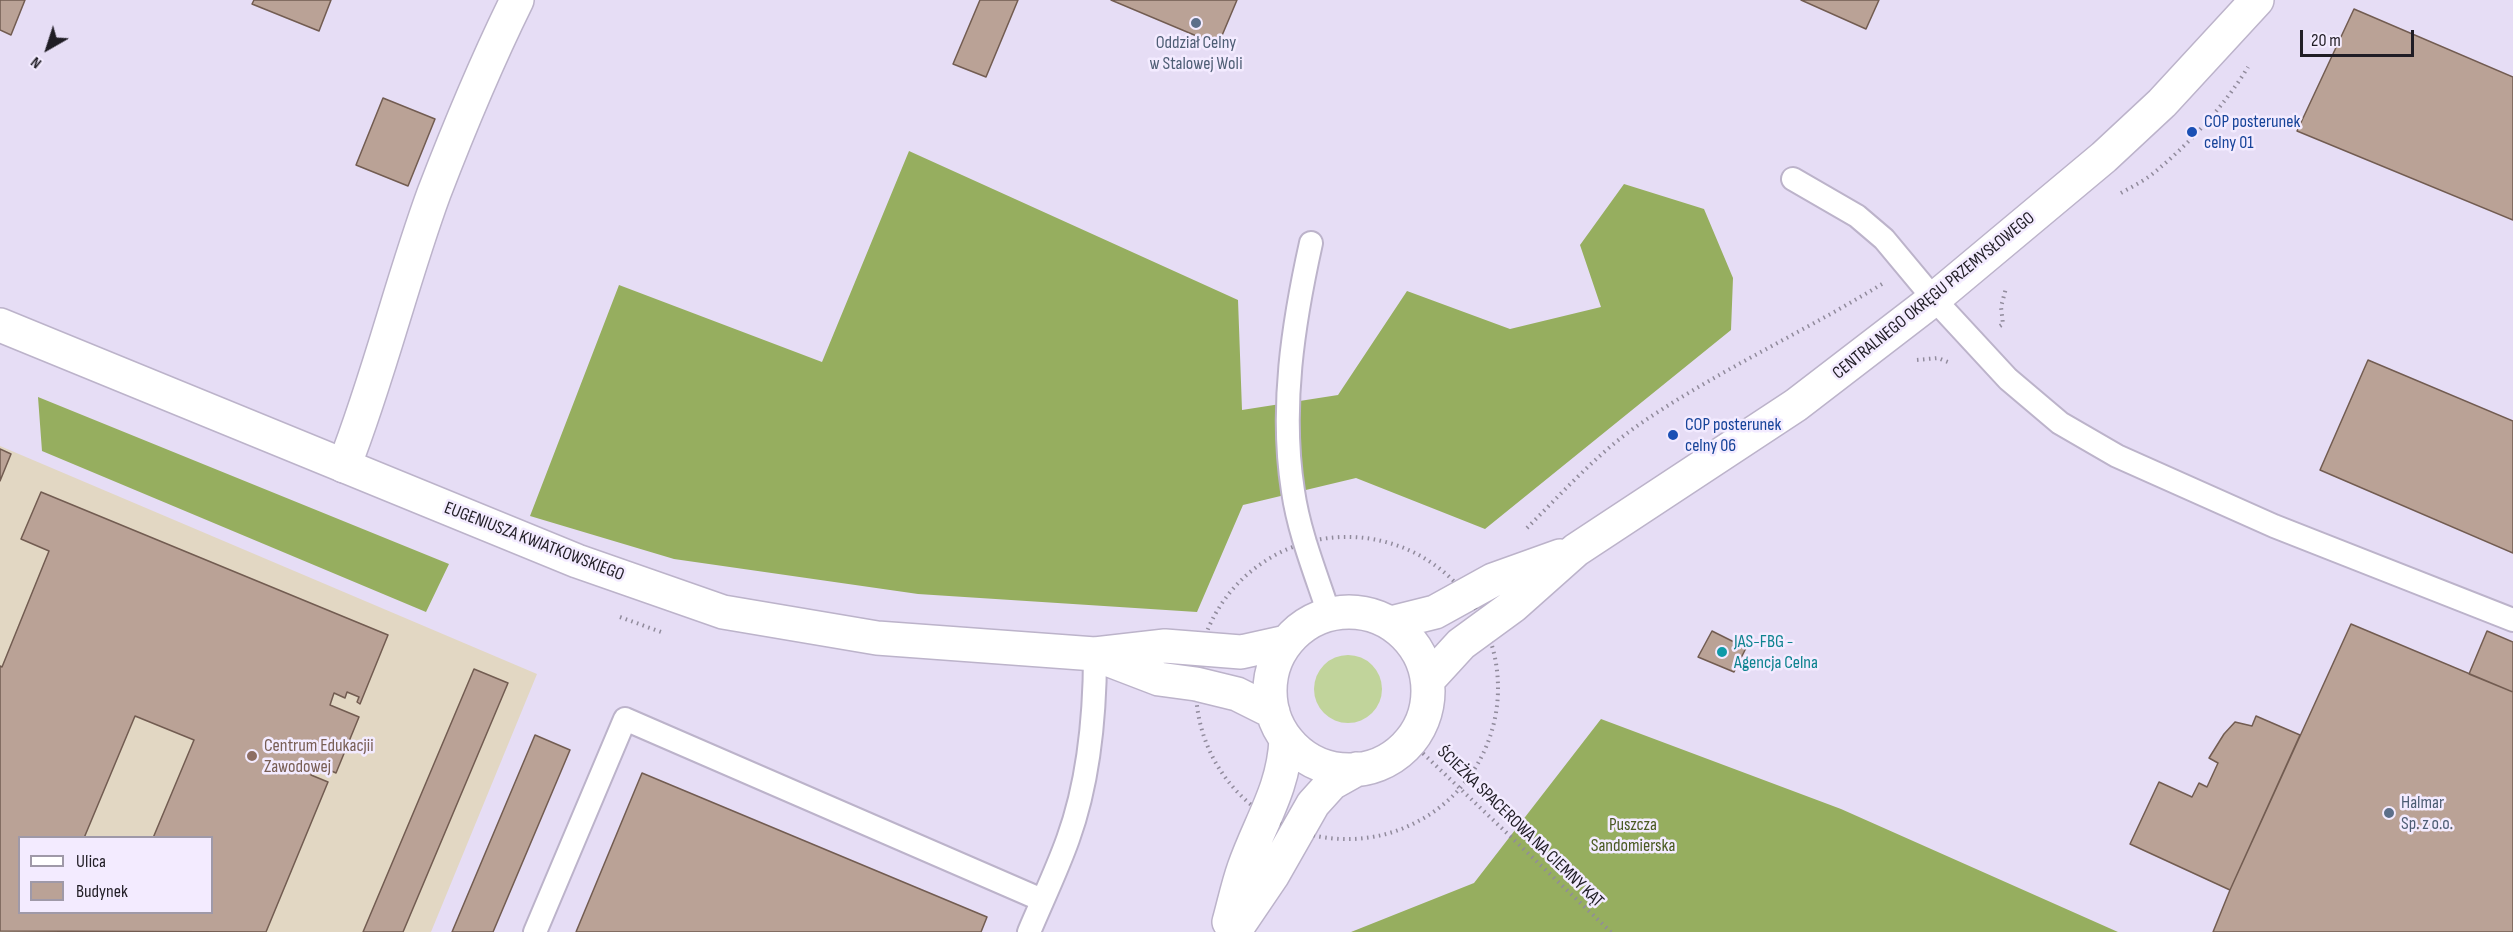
<!DOCTYPE html>
<meta charset="utf-8">
<style>
body{margin:0}
#map{position:relative;width:2513px;height:932px;overflow:hidden;background:#e6ddf5;font-family:"Sofia Sans Condensed",sans-serif}
canvas{display:block}
.legend{position:absolute;left:18px;top:836px;width:195px;height:78px;box-sizing:border-box;background:#f3ebff;border:2px solid #9f99a8;margin:0;padding:8px 10px;list-style:none;font-size:18px;color:#201d25}
.legend li{display:flex;align-items:center;gap:12px;height:30px}
.legend b{width:30px;border:2px solid #9f99a8}
.north{position:absolute;left:18px;top:18px;width:60px;height:60px;-webkit-text-stroke:4px #f3ebff;paint-order:stroke;rotate:219deg;font-size:16px;font-weight:700;line-height:24px;text-align:center;color:#201d25}
.north::after{content:'';display:block;margin:auto;width:21px;height:27px;background:#201d25;clip-path:polygon(50% 0,100% 100%,50% 72%,0 100%)}
.scale{position:absolute;left:2300px;top:30px;width:114px;height:27px;box-sizing:border-box;border:3px solid #201d25;border-top:0;padding-left:8px;font-size:18px;line-height:21px;white-space:nowrap;color:#201d25;-webkit-text-stroke:4px #f3ebff;paint-order:stroke}
</style>
<div id="map">
<canvas width="2513" height="932"></canvas>
<ul class="legend">
<li><b style="height:8px;background:#fff"></b>Ulica</li>
<li><b style="height:16px;background:#baa296"></b>Budynek</li>
</ul>
<div class="north">N</div>
<div class="scale">20 m</div>
</div>
<script>
const context = document.querySelector('canvas').getContext('2d');
context.lineJoin = 'round';
function fillPath(path, color) { context.fillStyle = color; context.fill(path, 'evenodd'); }
function stroke(path, color, width, dash) { context.strokeStyle = color; context.lineWidth = width; context.lineCap = dash ? 'butt' : 'round'; context.setLineDash(dash || []); context.stroke(path); }
function write(font, color, halo, rows, align = 'center') {
  context.font = font + ' "Sofia Sans Condensed",sans-serif'; context.lineWidth = 5; context.setLineDash([]); context.textBaseline = 'middle'; context.strokeStyle = halo; context.fillStyle = color; for (const [text, x, y, turn = 0] of rows) {
    context.save(); context.translate(x, y); context.rotate((+turn || 0) * Math.PI / 180); context.textAlign = isNaN(turn) ? turn : align; if (halo) context.strokeText(text, 0, 0); context.fillText(text, 0, 0); context.restore();
  }
}
fillPath(new Path2D(`
 M0,446L537,674L431,932H0ZM20,838H212V912H20Z`), '#e2d7c3');
fillPath(new Path2D(`
 M1314 689a34 34 0 1 1 68 0a34 34 0 1 1-68 0Z`), '#c1d49b');
fillPath(new Path2D(`
 M909,151L1238,300L1242,410L1338,395L1407,291L1510,329L1601,307L1580,245L1624,184L1704,209L1733,278L1731,330L1485,529L1356,478L1243,505L1197,612L918,594L674,559L530,516L619,285L822,362Z
 M38,397L449,564L426,612L42,451Z
 M1601,719L1841,809L2118,932H1351L1474,883Z`), '#96ae5f');
const building = new Path2D(`
 M0,0H25L11,35L0,30Z
 M254,0H331L319,31L252,4Z
 M980,0H1018L986,77L953,64Z
 M1111,0H1237L1218,45Z
 M1801,0H1879L1866,29Z
 M2354,9L2513,77V220L2297,131Z
 M383,98L435,119L408,186L356,165Z
 M2368,360L2513,421V553L2320,470Z
 M0,449L11,454L0,481Z
 M41,492L388,635L360,704L357,702L359,697L347,692L345,698L334,693L330,705L359,717L336,773L327,769L329,766L317,761L311,775L328,782L266,932L0,931V666L2,667L49,551L21,539ZM135,716L194,740L153,838H212V912H20V838H84Z
 M2351,624L2513,692V932H2213L2230,890Z
 M1712,631L1746,648L1734,672L1698,657Z
 M2487,631L2513,642V692L2469,674Z
 M474,669L508,683L403,932H363Z
 M2256,716L2300,735L2230,890L2130,844L2159,782L2192,797L2199,783L2207,787L2218,763L2209,758L2224,734L2235,722L2252,726Z
 M535,735L570,750L493,932H452Z
 M642,773L987,917L981,932H576Z`);
fillPath(building, '#baa296');
stroke(building, '#725c51', 1.5);
const service = new Path2D(`
 M1793,179L1857,216L1884,239L1934,299L2008,379L2060,423L2117,456L2274,526L2513,620
 M1311,243C1293,324 1280,408 1293,491C1299,533 1316,574 1329,614
 M535,932L625,719L1042,900
 M1029,932C1042,901 1057,870 1068,839C1089,781 1095,716 1095,654`);
const minor = new Path2D(`
 M344,466C379,377 401,283 434,193C459,128 486,63 517,0`);
const tertiary = new Path2D(`
 M0,325L577,561L723,612L877,638L1095,654L1165,646L1241,652L1286,642
 M1270 691a79 79 0 1 1 158 0a79 79 0 1 1-158 0Z
 M1391,623L1435,612L1493,580L1560,556
 M1099,656L1159,679L1196,684L1237,694L1273,712
 M1428,680L1461,644L1513,606L1576,550L1796,405L1934,299L2104,157L2162,103L2257,0
 M1229,922C1234,904 1238,885 1244,868C1260,822 1284,789 1286,739
 M1234,932L1272,876L1313,804L1332,783L1357,769`);
stroke(service, '#bcb3ca', 26);
stroke(minor, '#bcb3ca', 36);
stroke(tertiary, '#bcb3ca', 36);
stroke(new Path2D(`
 M2121,193C2133,186 2146,180 2156,171C2191,142 2225,105 2248,67
 M2000,326L2003,324L2001,307L2006,288
 M1917,360L1938,358L1948,362
 M1527,528C1562,493 1597,454 1637,426C1715,372 1802,333 1882,284
 M1196 688a151 151 0 1 1 302 0a151 151 0 1 1-302 0Z
 M620,617L661,632
 M1410,741L1611,932`), '#918b9c', 4, [1.5, 4.5]);
stroke(service, '#fff', 22);
stroke(minor, '#fff', 33);
stroke(tertiary, '#fff', 33);
for (const [x, y, r, color] of [
 [1196,23,6,"#5c6f8a"],
 [2192,132,6,"#1a4fb4"],
 [1673,435,6,"#1a4fb4"],
 [1722,652,6,"#0f9aa8"],
 [252,756,6,"#8d6e63"],
 [2389,813,6,"#5c6f8a"]
]) { const dot = new Path2D(); dot.arc(x, y, r, 0, 2 * Math.PI); context.fillStyle = color; context.fill(dot); stroke(dot, '#f3ebff', 2); }
write('18px', '#4e5e75', '#f3ebff', [
 ["Oddział Celny",1196,43],
 ["w Stalowej Woli",1196,64],
 ["Halmar",2401,803,"left"],
 ["Sp. z o.o.",2401,824,"left"]
]);
write('18px', '#164399', '#f3ebff', [
 ["COP posterunek",2204,122],
 ["celny 01",2204,143],
 ["COP posterunek",1685,425],
 ["celny 06",1685,446]
], 'left');
write('18px', '#201d25', '#f3ebff', [
 ["CENTRALNEGO OKRĘGU PRZEMYSŁOWEGO",1934,296,-39],
 ["EUGENIUSZA KWIATKOWSKIEGO",534,542,21],
 ["ŚCIEŻKA SPACEROWA NA CIEMNY KĄT",1520,827,44]
]);
write('18px', '#0d838f', '#f3ebff', [
 ["JAS-FBG -",1734,642],
 ["Agencja Celna",1734,663]
], 'left');
write('18px', '#785e54', '#f3ebff', [
 ["Centrum Edukacjii",264,746],
 ["Zawodowej",264,767]
], 'left');
write('18px', '#4a5a22', '#f3ebff', [
 ["Puszcza",1633,825],
 ["Sandomierska",1633,846]
]);
</script>
